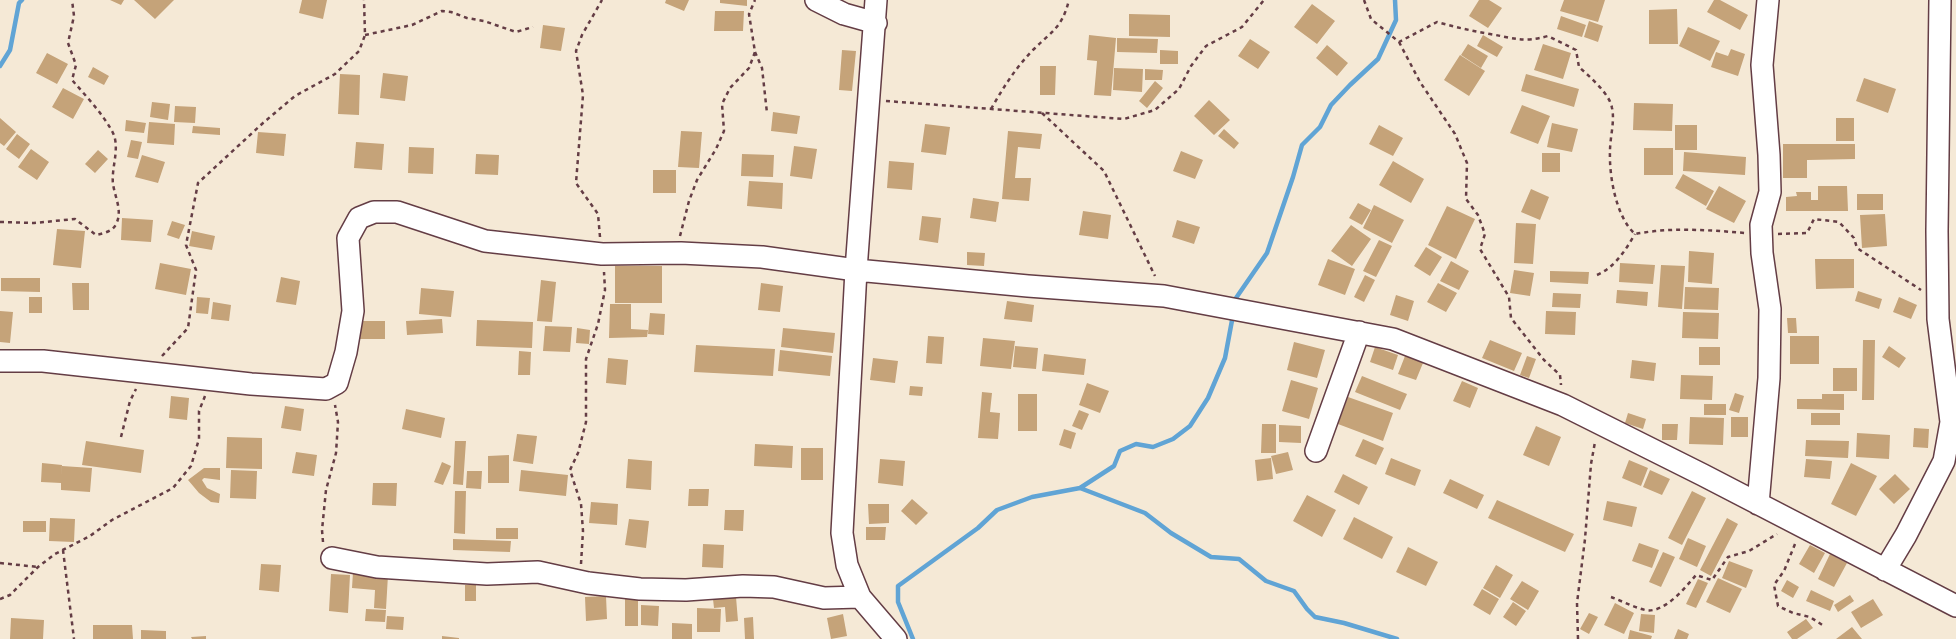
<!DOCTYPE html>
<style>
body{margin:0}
canvas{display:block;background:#f5e9d6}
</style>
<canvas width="1956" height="639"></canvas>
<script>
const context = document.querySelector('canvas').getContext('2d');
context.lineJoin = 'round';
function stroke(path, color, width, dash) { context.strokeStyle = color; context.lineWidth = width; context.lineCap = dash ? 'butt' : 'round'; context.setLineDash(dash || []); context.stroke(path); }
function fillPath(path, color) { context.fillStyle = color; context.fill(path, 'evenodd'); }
stroke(new Path2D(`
 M0,66L10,50L19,3L22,0
 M1235,305L1236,298L1267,253L1293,177L1302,145L1320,127L1331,105L1350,85L1378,59L1396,20L1395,0
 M1080,488L1145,513L1171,533L1211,557L1239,559L1266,581L1294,591L1307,609L1315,617L1344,623L1397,639
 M913,639L898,602V586L978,528L997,510L1032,497L1080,488L1114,466L1120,451L1136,444L1153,447L1173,439L1190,426L1208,398L1225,358L1233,315`), '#60a4d5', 4.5);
fillPath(new Path2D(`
 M110,0H124L121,5Z
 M134,0H174L155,19Z
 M302,0H327L323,19L299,13Z
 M666,0H689L684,11L665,3Z
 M720,0H747V6L720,3Z
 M1479,0H1489L1502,8L1488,28L1469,16Z
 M1564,0H1605L1598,22L1560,11Z
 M1714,0H1720L1748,15L1740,30L1707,12Z
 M1312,4L1335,21L1317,44L1294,27Z
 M1677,9L1678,44H1649V10Z
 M715,11H744L743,31H714Z
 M1129,14L1170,15V37L1129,36Z
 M1561,16L1586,25L1582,37L1557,29Z
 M1589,21L1603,26L1598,42L1584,37Z
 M543,25L565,28L561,51L540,48Z
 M1688,27L1720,41L1710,61L1679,46Z
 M1089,35L1116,38L1111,96L1094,95L1097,61L1087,60Z
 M1483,35L1503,47L1497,57L1477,46Z
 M1117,38L1158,39L1157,53L1117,52Z
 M1250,39L1270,52L1258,69L1238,56Z
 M1468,44L1488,56L1481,68L1461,55Z
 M1543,44L1571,53L1563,79L1534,70Z
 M1327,45L1348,63L1337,76L1316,58Z
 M1731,49L1745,54L1738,76L1711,67L1716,52L1728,56Z
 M842,50L856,51L852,91L839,90Z
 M1160,50L1178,51V64H1160Z
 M47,53L68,64L57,84L36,73Z
 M1460,55L1485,71L1469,96L1444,80Z
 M1040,66H1056L1055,95H1040Z
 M93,67L109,76L104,85L88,77Z
 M1114,68L1143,69L1142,92L1113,90Z
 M1145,69L1163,70L1162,80H1145Z
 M383,73L408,76L405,101L380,98Z
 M340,74L360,75L359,115L338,114Z
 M1526,74L1579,89L1574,107L1521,91Z
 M1864,78L1896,89L1888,113L1856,101Z
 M1155,81L1163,88L1147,108L1139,101Z
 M63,88L84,99L73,119L52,107Z
 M1209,100L1230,120L1214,135L1194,116Z
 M152,102L170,104L168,120L150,117Z
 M1634,103L1673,104L1672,131L1633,130Z
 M1522,105L1550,116L1538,144L1510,133Z
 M175,106L196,107L195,123L174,122Z
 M773,112L800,116L797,134L771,131Z
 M0,118L16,132L4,146L0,143Z
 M1836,118H1854V141H1836Z
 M126,120L146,123L144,133L125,131Z
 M149,122L175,124L174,145L147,143Z
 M1552,123L1578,129L1572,152L1547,147Z
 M925,124L950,127L946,155L921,152Z
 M1379,125L1403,138L1393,156L1369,144Z
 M1675,125H1697V150H1675Z
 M193,126L220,128V135L192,133Z
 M1224,129L1239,143L1234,149L1218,136Z
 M681,131L702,132L699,168L678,167Z
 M1008,131L1042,134L1040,149L1018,147L1015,178H1031L1029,201L1002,199Z
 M258,132L286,134L284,156L256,153Z
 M17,134L30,144L19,159L6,149Z
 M131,140L142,142L138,159L127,157Z
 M356,142L384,144L382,170L354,168Z
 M1783,144H1855V159L1807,160V178H1783Z
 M794,146L817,149L812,179L790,176Z
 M409,147L434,148L433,174L408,173Z
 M1644,148H1673V175H1644Z
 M31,149L49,162L37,180L18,167Z
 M98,150L108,159L95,173L85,164Z
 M1181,151L1203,160L1195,179L1173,171Z
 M1684,152L1746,157L1745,175L1683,171Z
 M1542,153H1560V172H1542Z
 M476,154L499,155L498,175L475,174Z
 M742,154L774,155L773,177L741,176Z
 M142,155L165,162L158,183L135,177Z
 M889,161L914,163L912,190L887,188Z
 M1393,161L1424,179L1411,203L1379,185Z
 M653,170H676V193H653Z
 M1683,174L1714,191L1706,206L1675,188Z
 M749,181L783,183L782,209L747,206Z
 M1719,186L1746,201L1734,223L1706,209Z
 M1818,186H1847L1848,211H1786V197L1797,196L1796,192H1811V200H1818Z
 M1531,189L1549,197L1540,220L1521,212Z
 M1857,194H1883V210H1857Z
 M973,198L999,202L996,222L970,218Z
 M1358,203L1371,210L1362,225L1349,218Z
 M1374,205L1404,220L1392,243L1363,228Z
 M1447,206L1475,219L1456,259L1428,245Z
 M1083,211L1111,215L1108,239L1079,235Z
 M1885,214L1887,246L1862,248L1860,215Z
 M922,216L941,218L938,243L919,240Z
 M122,218L153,220L151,242L121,240Z
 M1177,220L1200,227L1194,244L1172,237Z
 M172,221L185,225L179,239L167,235Z
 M1516,223L1536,224L1533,264L1514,263Z
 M1351,225L1371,239L1352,266L1331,251Z
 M57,229L85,231L81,268L53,265Z
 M192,231L215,236L212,250L189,246Z
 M1379,240L1392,246L1376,277L1363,271Z
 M1426,247L1442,257L1430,276L1414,266Z
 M1689,251L1714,253L1712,284L1688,282Z
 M967,252L985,253L984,266L967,265Z
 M1328,259L1355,269L1345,295L1318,285Z
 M1815,259H1854V288L1816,289Z
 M1451,261L1469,271L1459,290L1440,281Z
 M160,263L191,269L186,295L155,289Z
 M1620,263L1655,265L1653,284L1619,282Z
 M1661,265L1685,266L1682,309L1658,307Z
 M615,266H662V303H615Z
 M1514,270L1534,273L1530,296L1510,293Z
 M1550,271L1589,272L1588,284L1550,282Z
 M1365,275L1375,280L1364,302L1354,297Z
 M281,277L300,281L296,305L276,302Z
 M1,278H40V292L1,291Z
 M541,280L556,282L552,322L537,321Z
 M72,283H89V310H73Z
 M761,283L783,286L780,312L758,310Z
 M1438,283L1457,293L1446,312L1427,302Z
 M1685,287L1719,288L1718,310L1684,309Z
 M421,288L454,291L451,317L419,314Z
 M1617,290L1648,292L1647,306L1616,303Z
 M1858,291L1882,299L1879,309L1855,301Z
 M1553,293L1581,294L1580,308L1552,307Z
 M1396,295L1414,301L1408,321L1390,315Z
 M29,297H42V313H29Z
 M197,297L210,298L208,314L196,313Z
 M1899,297L1917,305L1911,319L1893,312Z
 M1007,301L1034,305L1032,322L1004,319Z
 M213,302L231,305L229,321L211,319Z
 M610,304H631V329L648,330L647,337L609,338Z
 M0,311L13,312L10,343L0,342Z
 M1546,311L1576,312L1575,335L1545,334Z
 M1683,312L1719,313L1718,339L1682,338Z
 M650,313L665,314L664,335L648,334Z
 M1787,318H1796L1797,333H1788Z
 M442,319L443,333L407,335L406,321Z
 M477,320L533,322L532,348L476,346Z
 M356,321H385V339H356Z
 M545,326L572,327L570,352L543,351Z
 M577,328L590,330L589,344L576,343Z
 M783,328L835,333L833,353L781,347Z
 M928,336L944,337L942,364L926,363Z
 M1790,336H1819V364H1790Z
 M983,338L1015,341L1011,369L980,366Z
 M1490,340L1522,353L1514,371L1482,358Z
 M1863,340H1875L1874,400H1862Z
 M1294,342L1325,350L1317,378L1287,370Z
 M696,345L775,349L773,376L694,372Z
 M1015,346L1038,348L1036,369L1013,367Z
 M1889,346L1906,358L1899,368L1882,357Z
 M1375,347L1398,355L1393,370L1370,362Z
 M1699,347H1720V365H1699Z
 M780,350L832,356L830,376L778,371Z
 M519,351L531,352L530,375H518Z
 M1044,354L1086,359L1084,375L1042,371Z
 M1405,356L1423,363L1416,380L1398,374Z
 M1527,356L1536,359L1529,378L1520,375Z
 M608,358L628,360L626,385L606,383Z
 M873,358L898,361L895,383L870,380Z
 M1632,360L1656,363L1654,381L1630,378Z
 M1833,368H1857V391H1833Z
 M1681,375L1713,376L1712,400L1680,399Z
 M1362,376L1407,394L1400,410L1355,392Z
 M1291,380L1318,388L1309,419L1282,411Z
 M1462,381L1478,388L1470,408L1453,401Z
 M1087,383L1109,391L1100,413L1079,405Z
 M910,386L923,387L922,396L909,395Z
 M982,392L992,393L990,412L1000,413L998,439L978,438Z
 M1735,393L1744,396L1739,413L1729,410Z
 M1018,394H1037V431H1018Z
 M1822,394H1844V410L1797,409V399H1822Z
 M171,396L189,398L187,420L169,418Z
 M1348,397L1393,413L1383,441L1338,424Z
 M1704,404H1726V415H1704Z
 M285,406L304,409L301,431L281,428Z
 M406,409L445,418L441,438L402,429Z
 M1079,410L1089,414L1082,430L1072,426Z
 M1628,413L1646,419L1643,429L1625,423Z
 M1811,413H1840V425H1811Z
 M1690,417L1724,418L1723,445L1689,444Z
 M1731,417H1748V437H1731Z
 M1262,424H1276V453H1261Z
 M1662,424H1678L1677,440H1662Z
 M1279,425L1301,426V443L1279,442Z
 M1536,426L1561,437L1549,466L1523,455Z
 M1914,428L1929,429L1928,448L1913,447Z
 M1064,429L1076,433L1071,449L1059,445Z
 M1857,433L1890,435L1889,459L1856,457Z
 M517,434L537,436L533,464L513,461Z
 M227,437L262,438V469L226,468Z
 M1363,439L1384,448L1376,465L1355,456Z
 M1806,440L1849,441L1848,458L1805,456Z
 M86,441L144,450L141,473L82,465Z
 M455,441H466L463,485L453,484Z
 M755,444L793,446L792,468L754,466Z
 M801,448H823V480H801Z
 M296,452L317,455L314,476L292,473Z
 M1288,452L1293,470L1276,474L1271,456Z
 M509,455V483H488V456Z
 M1271,458L1273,479L1257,481L1255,460Z
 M1391,458L1421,470L1415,486L1385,474Z
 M628,459L652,461L651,490L626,488Z
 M880,459L905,461L903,486L878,483Z
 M1806,459L1832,461L1830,479L1804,477Z
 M1629,460L1648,468L1641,486L1622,478Z
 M442,462L451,466L443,485L434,482Z
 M42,463L62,465L61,477L62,466L92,468L90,492L61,490V483L41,482Z
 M1851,463L1877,476L1856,516L1831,504Z
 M204,468H220V480L204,478L202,480L207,488L220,494L219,503L211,502L199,493L188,480Z
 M231,470L257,471L256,499L230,498Z
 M521,470L568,475L566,496L519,491Z
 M1650,470L1670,479L1662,495L1643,487Z
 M467,471H482L481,489L466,488Z
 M1343,474L1368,487L1359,505L1334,492Z
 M1895,474L1910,489L1894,504L1879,489Z
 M1450,479L1484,495L1477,509L1443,493Z
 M373,483H397L396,506L372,505Z
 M689,489H709L708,506H688Z
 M455,491H466L465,534L454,533Z
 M1692,491L1706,498L1682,545L1668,538Z
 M1307,495L1336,510L1322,537L1293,521Z
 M912,499L928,513L916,525L901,511Z
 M1497,500L1574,534L1565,552L1488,518Z
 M1607,501L1637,507L1632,527L1603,520Z
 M591,502L618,504L617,525L589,523Z
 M868,504H889V523L869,524Z
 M725,510H744L743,531L724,530Z
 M1354,517L1393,537L1382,559L1343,539Z
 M50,518L75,519L74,542L49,541Z
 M1727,518L1738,524L1711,576L1700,570Z
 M629,519L649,521L646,548L625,545Z
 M23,521H46V532H23Z
 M866,527H886L885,540H866Z
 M496,528H518V539H496Z
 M1688,538L1706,546L1697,567L1679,559Z
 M453,539L511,541L510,552L453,550Z
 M1639,543L1659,550L1652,568L1632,561Z
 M703,544L724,545L723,568L702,567Z
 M1810,545L1825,553L1814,573L1799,564Z
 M1408,547L1438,562L1426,586L1396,572Z
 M1663,552L1675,557L1661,587L1649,582Z
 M1830,554L1847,563L1834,587L1818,579Z
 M1729,561L1753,570L1746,588L1722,578Z
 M261,564L281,565L279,592L259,590Z
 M1496,565L1513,575L1500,598L1483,588Z
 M353,572L388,575L386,609L374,608L375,590L352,588Z
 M331,574L350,575L348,613L329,611Z
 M1718,578L1742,589L1730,613L1706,602Z
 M1698,579L1708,583L1696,608L1686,604Z
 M1787,580L1799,587L1793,598L1781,591Z
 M1522,581L1539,591L1528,610L1510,599Z
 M465,585H476V601H465Z
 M1482,589L1499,599L1490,615L1473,605Z
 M1811,590L1834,601L1830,611L1806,601Z
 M1850,595L1854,601L1838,612L1834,605Z
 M606,596L607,619L586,621L585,597Z
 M736,597L738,621L726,622L725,607L714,608L713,599Z
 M625,599H638V626H625Z
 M1873,599L1883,615L1861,628L1851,612Z
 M1513,602L1526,611L1516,626L1503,617Z
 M1615,603L1634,613L1624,634L1604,625Z
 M641,605L659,606L658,626L641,625Z
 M697,608L721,609L720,632H697Z
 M366,609L386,610L385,622L365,621Z
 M1589,613L1598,617L1589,634L1580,629Z
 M843,614L847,636L831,639L827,618Z
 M1641,614L1655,615L1654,633L1639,631Z
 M387,616L404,617L403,630L386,629Z
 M753,617L754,639H745L744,618Z
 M11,618L44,620L43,639H10Z
 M1806,619L1813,628L1797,639H1792L1787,632Z
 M672,623L692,624V639H672Z
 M93,625H132L133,639H93Z
 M1852,627L1862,639H1836Z
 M1678,629L1689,634L1687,639H1674Z
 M141,630L166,631V639H141Z
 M1630,630L1652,636L1651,639H1628Z
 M206,636V639H192L191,637Z
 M442,636L459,638V639H442Z`), '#c5a379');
const minor = new Path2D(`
 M816,0L844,14L876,23
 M876,0L856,270L842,533L847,565L860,597L896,639
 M0,361H43L251,384L326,389L337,383L346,352L353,311L348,238L359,218L374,212H397L485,241L602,254L681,253L762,257L856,270L1028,286L1164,296L1393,339L1563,405L1703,475L1956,606
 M1316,451L1359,332
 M1758,504L1769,378L1770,309L1762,253L1761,225L1770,192L1769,155L1762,65L1768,0
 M332,558L377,567L487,574L538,572L588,583L640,589L686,590L743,586L774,587L824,598L860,597
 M1885,570L1906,535L1944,461L1951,422L1938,319L1937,231L1940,0`);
stroke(minor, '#643d45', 24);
stroke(new Path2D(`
 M1364,0L1371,19L1399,42L1437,22C1455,27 1472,31 1490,34C1514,38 1523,43 1548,36L1576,50L1579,67C1589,76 1610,94 1612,108C1615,121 1610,137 1610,151C1609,176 1616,217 1635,234C1671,227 1708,230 1745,233
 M365,35L412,25L442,11L451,12L467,18L484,21L516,32L533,27
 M1399,42L1420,82L1455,134L1467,163L1466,199L1478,215L1485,234L1480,249L1509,297L1511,318L1544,360L1560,375L1561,385
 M755,52L762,68L767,113
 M886,101L1124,119L1155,110L1179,89L1191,66L1206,46L1242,27L1264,0
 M991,109C1003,88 1016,67 1034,49C1052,31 1062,28 1069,0
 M1042,113L1104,171L1155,276
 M0,222L34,223L75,219L96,235C105,233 114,231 117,222C122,210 115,197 113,184C111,167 121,147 112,131C102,113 86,96 72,80L76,65L68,43L74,16L72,0
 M1778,234L1807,233L1814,219L1839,222L1854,238L1857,248L1921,290
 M680,236L689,201L697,180L716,149L724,131L722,104L730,88L749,68L755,52L749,14L755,0
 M600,237L598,214L576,183L583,95L576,51L582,35L602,0
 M1597,275C1615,267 1625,251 1635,234
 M162,356L188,328L196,270L186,245L198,183L263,123L295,96L335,74L359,51L365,35L364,0
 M121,437L130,401L136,389
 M323,542L322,530L326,490L336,453L338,422L335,405
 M1795,544L1784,571L1774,585L1778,606L1793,613L1810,617L1824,626
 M63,550L74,639
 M0,563L38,567
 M581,564L583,531L581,504L570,470L578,453L586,422V359L598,324L605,290L604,272
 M1611,597C1622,601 1633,607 1645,610C1664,614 1685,588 1696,575L1712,580L1728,557L1749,551L1777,534
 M0,599L10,595L38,567L55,554L90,536L112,520L173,488L191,466L199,439V411L205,396
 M1578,639L1577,603L1585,539L1591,464L1595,442`), '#643d45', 2.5, [4, 4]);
stroke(minor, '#fff', 21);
</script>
